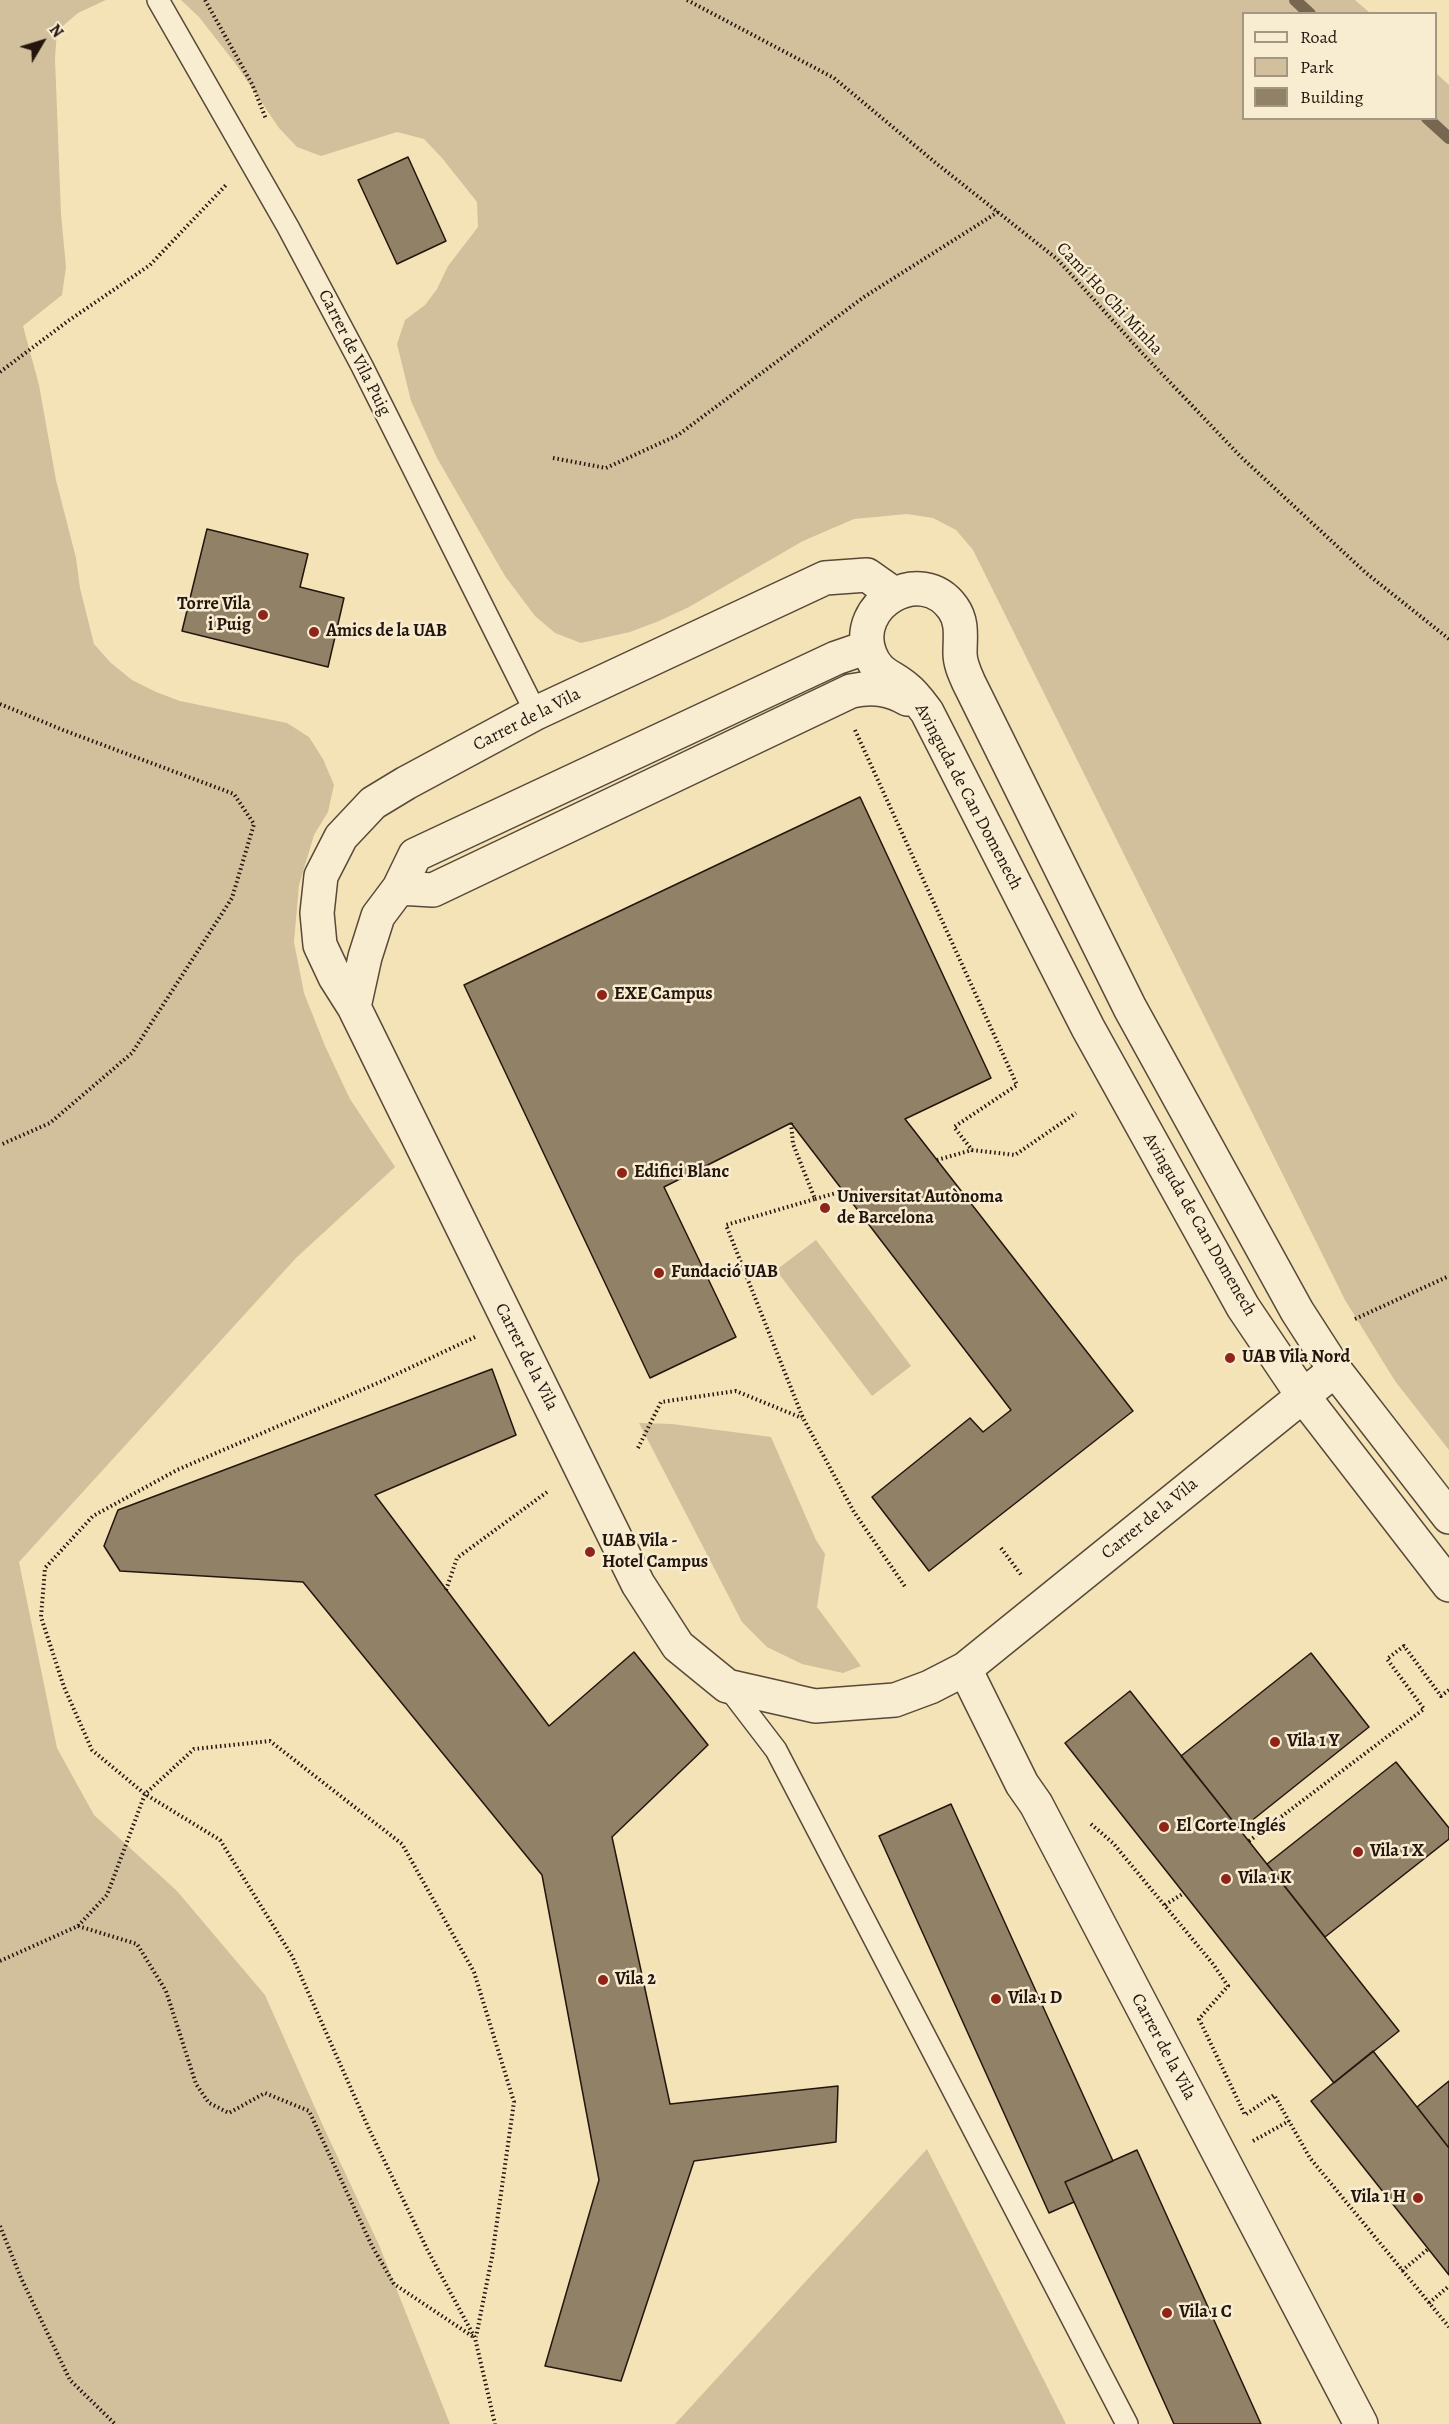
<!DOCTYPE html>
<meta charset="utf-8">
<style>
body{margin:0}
#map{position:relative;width:1449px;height:2424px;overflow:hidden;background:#f5e3b8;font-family:Alegreya,serif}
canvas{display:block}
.legend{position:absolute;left:1242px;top:12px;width:195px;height:108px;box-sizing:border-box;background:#f8edd1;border:2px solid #a39783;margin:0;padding:8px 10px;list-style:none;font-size:18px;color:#24160e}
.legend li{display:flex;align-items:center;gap:12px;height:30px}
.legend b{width:30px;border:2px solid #a39783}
.north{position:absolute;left:12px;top:12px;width:60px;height:60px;-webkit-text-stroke:4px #f8edd1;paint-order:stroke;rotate:52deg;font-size:16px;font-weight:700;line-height:24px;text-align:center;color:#24160e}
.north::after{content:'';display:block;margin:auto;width:21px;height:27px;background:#24160e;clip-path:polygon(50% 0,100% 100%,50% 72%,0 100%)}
</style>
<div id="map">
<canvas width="1449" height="2424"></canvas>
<ul class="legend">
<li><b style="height:8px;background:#f8edd1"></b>Road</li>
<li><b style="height:16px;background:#d1c09b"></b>Park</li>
<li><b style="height:16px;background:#918166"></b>Building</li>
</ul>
<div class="north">N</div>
</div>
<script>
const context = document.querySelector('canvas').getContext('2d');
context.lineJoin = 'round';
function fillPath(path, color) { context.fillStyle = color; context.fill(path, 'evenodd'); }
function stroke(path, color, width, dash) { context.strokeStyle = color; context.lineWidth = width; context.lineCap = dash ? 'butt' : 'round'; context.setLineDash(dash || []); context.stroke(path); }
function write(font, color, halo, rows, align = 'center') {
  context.font = font + ' Alegreya,serif'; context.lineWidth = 5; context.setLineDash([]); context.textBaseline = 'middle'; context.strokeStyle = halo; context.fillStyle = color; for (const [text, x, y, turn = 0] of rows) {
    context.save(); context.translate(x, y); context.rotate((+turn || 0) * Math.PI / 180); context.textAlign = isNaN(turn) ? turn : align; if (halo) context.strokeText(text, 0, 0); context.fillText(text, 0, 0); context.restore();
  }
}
fillPath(new Path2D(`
 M0,0H106L78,13L57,31L55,58L61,214L66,267L62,295L23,326L39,385L56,480L76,558L80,588L94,644L111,663L132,680L156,692L180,701L287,723L309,737L323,759L334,785L328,812L314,835L299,885L294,942L304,993L325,1046L350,1099L395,1167L296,1258L19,1562L57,1748L94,1815L177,1891L265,1995L324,2128L379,2245L450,2424H0Z
 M181,0H1355L1370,13L1244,14V118H1436V73L1449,85V1450L1395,1381L1345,1300L973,550L956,530L933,518L907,514L854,519L803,541L689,607L659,621L630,632L581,643L555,633L535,616L505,576L437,458L411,401L397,344L405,320L425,305L437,289L448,266L478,227L477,202L442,158L424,139L397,132L321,156L297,147L279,128L235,63L199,17Z
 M816,1240L911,1366L872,1396L776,1270Z
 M639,1423L672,1424L771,1437L816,1540L825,1554L817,1607L861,1666L843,1673L802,1664L767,1647L742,1622Z
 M927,2149L1066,2424H675Z`), '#d1c09b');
stroke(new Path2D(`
 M1295,0L1310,14
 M1427,118L1449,138`), '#776751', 12);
const building = new Path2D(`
 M408,157L446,241L397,264L358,180Z
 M207,529L308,554L300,587L344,598L328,667L182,631Z
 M860,797L991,1078L905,1119L1133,1411L929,1571L872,1497L970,1418L983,1432L1011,1410L791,1123L664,1187L736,1337L650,1378L464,985Z
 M492,1369L516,1435L375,1495L549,1726L634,1652L708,1745L612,1837L670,2104L838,2086L836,2142L694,2161L621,2381L545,2366L599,2180L542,1875L303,1582L120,1571L104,1546L118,1510Z
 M1311,1653L1369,1727L1240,1830L1181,1756Z
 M1130,1691L1399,2031L1334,2083L1065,1743Z
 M1396,1762L1449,1828V1839L1325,1937L1267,1864Z
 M951,1804L1113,2161L1065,2182L1074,2202L1049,2213L879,1836Z
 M1373,2051L1449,2148V2275L1311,2101Z
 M1449,2081V2148L1417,2107Z
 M1137,2150L1261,2424H1174L1065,2182Z`);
fillPath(building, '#918166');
stroke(building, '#24160e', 1.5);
const lane = new Path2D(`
 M158,0L288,227L362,366L536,713
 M727,1686L776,1750L1127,2424`);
const street = new Path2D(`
 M894,594L867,575L825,578L536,713L406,783L373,803L341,837L321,876L317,913L320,945L335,977L354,1007L638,1584L678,1646L727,1686L815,1706L895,1700L930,1687L965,1669L1335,1370
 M399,888L433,890L851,691C872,687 889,688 907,699
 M354,1007L365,957L378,916L399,888L415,855L836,658L868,647
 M1449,1517L1335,1370L1297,1311L1130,1008L969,683C965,674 960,664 960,653C960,637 963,622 953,608C921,563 851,605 870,654C878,675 891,675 906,688C914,694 921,704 927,712L1088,1028L1243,1307L1303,1396L1449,1585
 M965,1669L1022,1784L1036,1804L1361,2424`);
stroke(lane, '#584938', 24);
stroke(street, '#584938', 36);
stroke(new Path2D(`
 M205,0L252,84L266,119
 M687,0L834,78L937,164L1057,259L1143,354L1241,457L1366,573L1449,639
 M0,372L68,321L150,265L227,184
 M553,458L606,468L678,435L864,297L998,212
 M0,704L63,730L234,794L254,824L232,898L132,1053L50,1123L0,1145
 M855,730L1017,1085L954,1127L972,1150L1015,1155L1076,1113
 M791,1123L793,1144L815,1199L726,1225L803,1418L854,1512L906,1588
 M937,1160L972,1150
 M815,1199L843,1191
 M1355,1319L1449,1276
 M475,1337L380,1382L177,1470L93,1516L45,1568L41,1617L64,1687L92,1750L145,1794L220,1840L292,1956L369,2129L428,2251L475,2338L495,2424
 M638,1448L661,1402L736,1391L802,1418
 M1001,1548L1022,1576
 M446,1590L457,1558L547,1492
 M1091,1824L1113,1843L1213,1964L1228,1986L1199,2019L1245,2115L1274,2095L1310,2158L1449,2327
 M1249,1841L1424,1709L1387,1659L1404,1646L1441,1696L1449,1690
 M1165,1905L1184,1893
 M78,1926L137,1944L166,1991L196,2084L209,2103L229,2113L265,2093L309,2111L372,2246L394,2284L475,2338
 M0,1961L78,1926L107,1895L145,1794L194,1749L270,1741L402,1844L474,1972L514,2102L492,2257L476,2337
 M1253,2141L1289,2121
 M0,2226L21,2278L70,2380L115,2424
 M1402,2271L1428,2249
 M1429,2303L1449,2286`), '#24160e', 4, [1.5, 3]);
stroke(lane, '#f8edd1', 21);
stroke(street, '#f8edd1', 33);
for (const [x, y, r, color] of [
 [263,615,6,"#8f2418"],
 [314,632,6,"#8f2418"],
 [602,995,6,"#8f2418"],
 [622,1173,6,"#8f2418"],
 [825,1208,6,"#8f2418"],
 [659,1273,6,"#8f2418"],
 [1230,1358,6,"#8f2418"],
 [590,1552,6,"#8f2418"],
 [1275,1742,6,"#8f2418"],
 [1164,1827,6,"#8f2418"],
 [1358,1852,6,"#8f2418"],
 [1226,1879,6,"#8f2418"],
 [603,1980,6,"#8f2418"],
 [996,1999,6,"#8f2418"],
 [1418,2198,6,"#8f2418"],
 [1167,2313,6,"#8f2418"]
]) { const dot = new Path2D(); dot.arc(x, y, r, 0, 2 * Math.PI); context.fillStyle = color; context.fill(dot); stroke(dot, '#f8edd1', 2); }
write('18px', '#24160e', '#f8edd1', [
 ["Camí Ho Chi Minha",1109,299,47],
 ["Carrer de Vila Puig",354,353,63],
 ["Carrer de la Vila",527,720,-27],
 ["Avinguda de Can Domenech",968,797,62],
 ["Avinguda de Can Domenech",1199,1225,60],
 ["Carrer de la Vila",526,1357,63],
 ["Carrer de la Vila",1150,1519,-39],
 ["Carrer de la Vila",1163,2047,62]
]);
write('bold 18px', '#24160e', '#f8edd1', [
 ["Torre Vila",251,605,"right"],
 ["i Puig",251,626,"right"],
 ["Amics de la UAB",326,632],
 ["EXE Campus",614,995],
 ["Edifici Blanc",634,1173],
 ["Universitat Autònoma",837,1198],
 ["de Barcelona",837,1219],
 ["Fundació UAB",671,1273],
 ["UAB Vila Nord",1242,1358],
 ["UAB Vila -",602,1542],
 ["Hotel Campus",602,1563],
 ["Vila 1 Y",1287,1742],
 ["El Corte Inglés",1176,1827],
 ["Vila 1 X",1370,1852],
 ["Vila 1 K",1238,1879],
 ["Vila 2",615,1980],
 ["Vila 1 D",1008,1999],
 ["Vila 1 H",1406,2198,"right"],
 ["Vila 1 C",1179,2313]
], 'left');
</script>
